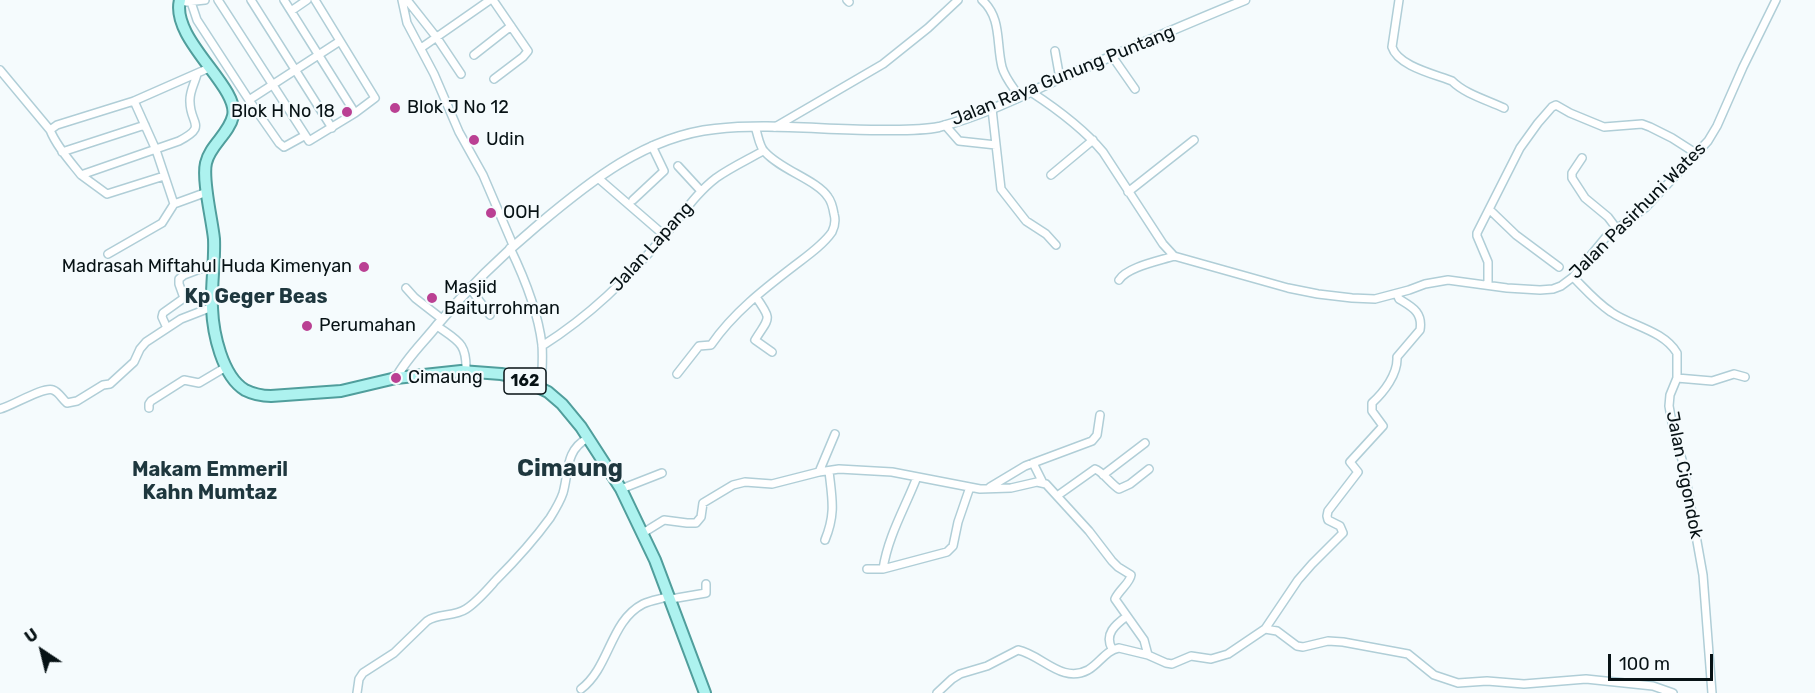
<!DOCTYPE html>
<style>
body{margin:0}
#map{position:relative;width:1815px;height:693px;overflow:hidden;background:#f5fbfd;font-family:Rubik,sans-serif}
canvas{display:block}
.north{position:absolute;left:12px;top:621px;width:60px;height:60px;-webkit-text-stroke:4px #f5fbfd;paint-order:stroke;rotate:325deg;font-size:16px;font-weight:700;line-height:24px;text-align:center;color:#071215}
.north::after{content:'';display:block;margin:auto;width:21px;height:27px;background:#071215;clip-path:polygon(50% 0,100% 100%,50% 72%,0 100%)}
.scale{position:absolute;left:1608px;top:654px;width:105px;height:27px;box-sizing:border-box;border:3px solid #071215;border-top:0;padding-left:8px;font-size:18px;line-height:21px;white-space:nowrap;color:#071215;-webkit-text-stroke:4px #f5fbfd;paint-order:stroke}
</style>
<div id="map">
<canvas width="1815" height="693"></canvas>
<div class="north">U</div>
<div class="scale">100 m</div>
</div>
<script>
const context = document.querySelector('canvas').getContext('2d');
context.lineJoin = 'round';
function stroke(path, color, width, dash) { context.strokeStyle = color; context.lineWidth = width; context.lineCap = dash ? 'butt' : 'round'; context.setLineDash(dash || []); context.stroke(path); }
function write(font, color, halo, rows, align = 'center') {
  context.font = font + ' Rubik,sans-serif'; context.lineWidth = 4.5; context.setLineDash([]); context.textBaseline = 'middle'; context.strokeStyle = halo; context.fillStyle = color; for (const [text, x, y, turn = 0] of rows) {
    context.save(); context.translate(x, y); context.rotate((+turn || 0) * Math.PI / 180); context.textAlign = isNaN(turn) ? turn : align; if (halo) context.strokeText(text, 0, 0); context.fillText(text, 0, 0); context.restore();
  }
}
const minor = new Path2D(`
 M218,0L309,141L355,113L375,98L315,0
 M251,0L332,128
 M284,0L355,113
 M402,0L407,23L434,74L459,132L483,175L513,245
 M407,0L437,38L461,74
 M493,0L528,51L523,57L494,79
 M847,0L849,2
 M982,0C1002,18 996,43 1002,67C1005,78 1013,87 1019,96
 M1399,0L1392,47C1398,66 1434,74 1452,81C1465,94 1487,100 1504,108
 M186,2L205,0
 M191,2L197,20L249,100L279,143L284,147L304,136
 M291,11L307,0
 M421,48L490,0
 M1055,51L1060,79
 M474,55L511,26
 M1112,56L1135,89
 M0,70L50,130
 M197,74C195,83 189,92 190,102C190,124 208,126 179,141L81,175C70,161 57,147 50,130L57,125L134,101L209,68
 M1031,92C1057,109 1083,128 1103,152L1163,244L1174,256L1288,288L1318,294L1352,298L1375,299L1409,290L1425,284L1448,280L1507,288L1540,290L1553,289L1561,286L1573,277L1606,237L1645,208L1708,141L1717,126L1743,67L1776,0
 M249,100L340,41
 M134,101L156,150L174,204
 M992,109L1001,189L1026,221L1046,234L1056,245
 M945,125L959,141L996,145
 M775,127L883,64L928,28L958,0
 M62,152L145,125
 M1582,158L1572,173V178L1585,198L1608,217L1617,229
 M678,166L701,191
 M81,175L107,194L164,176
 M1051,175L1093,140
 M598,178L665,236
 M1128,192L1194,140
 M633,200L664,171L652,146
 M1490,210L1516,235L1559,267
 M510,248C525,279 538,311 542,345C543,359 542,374 541,388
 M108,254L162,223L174,204L207,192
 M1573,277C1585,289 1596,302 1611,312C1631,326 1663,330 1677,353V378L1670,395L1669,406L1674,433L1683,463L1703,575L1712,693
 M1119,280C1127,267 1159,261 1174,256
 M1488,284V262L1477,236V233L1520,148L1538,123L1552,107L1556,105L1570,113L1604,127L1642,124L1650,127L1672,138L1697,154
 M469,287L490,315
 M406,288L415,298L442,319
 M756,297C773,321 769,317 755,340L772,352
 M437,326C458,341 467,343 466,371
 M167,328L162,317L163,313L184,298L179,284V279L184,275L213,264
 M542,346C591,315 626,280 664,236C681,217 695,194 716,178C730,168 747,160 763,151
 M677,374L699,346L711,345C733,313 764,289 794,266C807,256 823,245 832,232C835,226 836,221 834,214C833,208 832,202 828,197C817,180 781,170 765,152C759,147 758,134 755,127
 M1677,378L1712,381L1734,374L1745,377
 M149,408V404L151,401L184,380L199,383L226,367
 M0,409C12,406 44,386 53,390C59,392 62,399 67,403L77,401L103,385L110,384L134,362L140,349L146,342L181,319L212,307
 M1033,463L1043,483
 M819,472L835,434
 M1103,475L1145,443
 M990,487L1025,466L1092,441L1097,435L1100,415
 M621,489L662,473
 M1057,496L1095,469C1102,471 1111,484 1119,489L1130,484L1149,469
 M643,533L664,520L687,523H696L701,517L703,503L733,485L745,482L772,484L819,472L839,469L892,472L980,489L1011,488L1037,482L1046,484L1089,531L1112,561L1118,567L1131,575C1130,583 1119,590 1115,599L1127,616C1115,625 1104,634 1112,649
 M825,540C836,513 832,499 829,471
 M867,569H883L947,552L953,546L958,522L970,487
 M883,569C888,536 905,508 917,477
 M671,599L706,593V584
 M1127,616L1144,640L1148,655
 M1265,629L1298,580L1312,564L1343,533L1340,526L1328,520L1327,516L1328,511L1358,472L1350,462L1383,426L1372,411V403C1384,392 1398,374 1397,357L1420,330C1423,312 1412,307 1399,299L1397,294
 M581,689C610,667 610,621 643,604C651,600 662,599 670,596
 M357,693L359,679L363,673L394,653L427,621C438,613 454,617 466,609C477,602 487,590 496,580C515,561 534,540 550,518C555,510 560,502 563,493C569,472 565,450 588,438
 M937,693L952,679L960,674L987,666L1018,650C1042,655 1062,684 1088,670C1100,663 1106,650 1119,648L1148,655L1166,663L1172,664L1191,656L1211,659L1228,654L1265,629L1277,631L1297,646L1303,647L1328,641L1343,642L1408,654L1434,675L1458,683L1487,681L1524,684L1586,679L1653,686L1673,693`);
const tertiary = new Path2D(`
 M396,378C407,357 424,342 438,324C469,287 502,255 538,225C589,182 646,136 715,129C768,123 823,130 876,130C897,130 919,131 939,127C981,116 1022,96 1061,78C1122,52 1183,25 1245,0`);
const primary = new Path2D(`
 M180,0C170,39 240,87 233,116C229,134 210,145 206,163C202,180 212,219 214,239C215,262 211,285 212,308C213,333 222,376 245,390C253,394 262,396 271,396L341,391L396,378L461,371L501,374L517,377L548,392L562,404L581,427L621,489L655,560L705,693`);
stroke(minor, '#b0ced7', 10);
stroke(tertiary, '#b0ced7', 11);
stroke(primary, '#509e9c', 14);
stroke(minor, '#fff', 7);
stroke(tertiary, '#fff', 8);
stroke(primary, '#adf2ef', 10);
for (const [x, y, r, color] of [
 [395,108,6,"#ba4093"],
 [347,112,6,"#ba4093"],
 [474,140,6,"#ba4093"],
 [491,213,6,"#ba4093"],
 [364,267,6,"#ba4093"],
 [432,298,6,"#ba4093"],
 [307,326,6,"#ba4093"],
 [396,378,6,"#ba4093"]
]) { const dot = new Path2D(); dot.arc(x, y, r, 0, 2 * Math.PI); context.fillStyle = color; context.fill(dot); stroke(dot, '#f5fbfd', 2); }
for (const [x, y, w] of [
 [525,381,42]
]) { const box = new Path2D(); box.roundRect(x - w / 2, y - 13, w, 26, 4.5); context.fillStyle = '#f5fbfd'; context.fill(box); stroke(box, '#071215', 1.5); }
write('bold 16px', '#071215', null, [
 ["162",525,381]
]);
write('18px', '#071215', '#f5fbfd', [
 ["Jalan Raya Gunung Puntang",1063,76,-22],
 ["Jalan Pasirhuni Wates",1638,211,-45],
 ["Jalan Lapang",652,247,-48],
 ["Jalan Cigondok",1684,475,79]
]);
write('18px', '#071215', '#f5fbfd', [
 ["Blok J No 12",407,108],
 ["Blok H No 18",335,112,"right"],
 ["Udin",486,140],
 ["OOH",503,213],
 ["Madrasah Miftahul Huda Kimenyan",352,267,"right"],
 ["Masjid",444,288],
 ["Baiturrohman",444,309],
 ["Perumahan",319,326],
 ["Cimaung",408,378]
], 'left');
write('bold 20px', '#1e373e', '#f5fbfd', [
 ["Kp Geger Beas",256,297],
 ["Makam Emmeril",210,470],
 ["Kahn Mumtaz",210,493]
]);
write('bold 24px', '#1e373e', '#f5fbfd', [
 ["Cimaung",570,469]
]);
</script>
